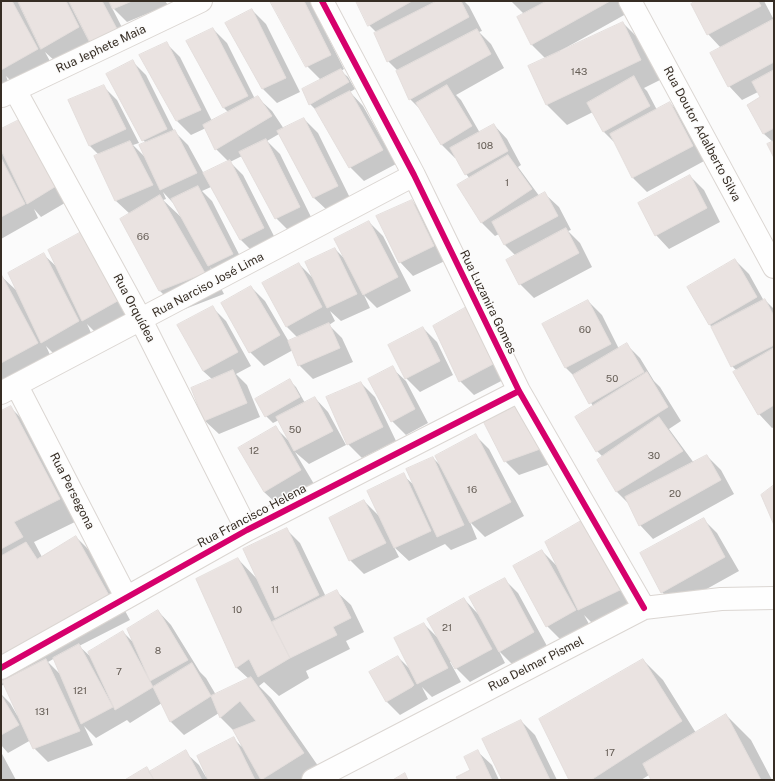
<!DOCTYPE html>
<meta charset="utf-8">
<style>
body{margin:0}
#map{position:relative;width:775px;height:781px;overflow:hidden;background:#fbfbfb;font-family:"Public Sans",sans-serif}
canvas{display:block}
.frame{position:absolute;inset:0;border:2px solid #362d24;pointer-events:none}
</style>
<div id="map">
<canvas width="775" height="781"></canvas>
<div class="frame"></div>
</div>
<script>
const context = document.querySelector('canvas').getContext('2d');
context.lineJoin = 'round';
function fillPath(path, color) { context.fillStyle = color; context.fill(path, 'evenodd'); }
function stroke(path, color, width, dash) { context.strokeStyle = color; context.lineWidth = width; context.lineCap = dash ? 'butt' : 'round'; context.setLineDash(dash || []); context.stroke(path); }
function write(font, color, halo, rows, align = 'center') {
  context.font = font + ' "Public Sans",sans-serif'; context.lineWidth = 3; context.setLineDash([]); context.textBaseline = 'middle'; context.strokeStyle = halo; context.fillStyle = color; for (const [text, x, y, turn = 0] of rows) {
    context.save(); context.translate(x, y); context.rotate((+turn || 0) * Math.PI / 180); context.textAlign = isNaN(turn) ? turn : align; if (halo) context.strokeText(text, 0, 0); context.fillText(text, 0, 0); context.restore();
  }
}
fillPath(new Path2D(`
 M1,1H165L168,5L127,22L111,6L130,43L56,62L45,52L51,63L14,84L6,76L9,84L1,89Z
 M271,1L310,2L344,69L341,71L348,77L355,89L350,92L363,106L396,164L364,181L350,167L317,111L310,104L321,80L307,66Z
 M357,1H464L469,6L482,31L479,32L491,44L504,68L456,95L461,100L480,133L494,125L507,139L521,165L518,167L540,197L545,194L559,207L571,230L568,231L580,243L592,267L534,298L520,284L516,256L505,245L499,234L495,236L482,223L458,186L470,179L466,174L456,157L455,158L441,144L422,111L410,99L398,71L388,61L375,34L377,33L369,25Z
 M511,1H619L626,14L560,51L561,52L623,23L643,43L660,80L644,88L647,91L657,110L670,103L684,117L706,160L647,192L633,178L616,144L604,132L593,112L567,125L547,105L546,59L532,45L518,17L524,14Z
 M698,1H764L774,20V155L773,142L764,134L749,105L761,98L758,92L742,100L729,86L721,48L708,34Z
 M252,10L266,24L300,92L277,103L263,89L227,23Z
 M213,29L227,43L255,99L258,98L272,111L284,129L304,119L318,133L351,200L328,211L314,198L279,134L267,141L280,154L313,221L290,232L276,218L242,156L230,162L243,175L277,242L254,253L240,239L211,187L202,191L212,201L246,268L222,280L210,267L224,294L180,311L160,291L121,220L130,214L116,201L96,156L99,155L89,145L104,87L117,100L139,143L133,145L146,158V143L143,140L133,62L146,75L174,131L188,145L204,174L229,162L216,149L206,128L191,135L177,121L141,55L166,43L180,57L212,121L229,113L224,108ZM163,192L174,204L182,218L163,200L166,199Z
 M1,131L75,197L41,217L34,209L38,218L1,239Z
 M690,176L704,190L720,222L669,249L656,235Z
 M412,201L425,215L447,260L413,276L400,262Z
 M369,222L383,236L411,291L377,308L364,295L370,308L341,321L330,311L335,321L329,325L342,338L353,362L313,379L299,365L293,350L264,366L250,352L222,304L251,287L265,301L289,342L298,338L286,326L299,264L314,279L335,249L345,259Z
 M85,231L134,313L97,334L87,324L92,335L56,356L46,346L51,357L1,385V276L16,290L43,254L58,268Z
 M735,260L749,274L764,301L765,300L774,309V427L772,428L759,414L737,371L732,366L713,328L709,324Z
 M588,301L602,315L619,349L626,344L640,358L654,381L660,387L681,421L669,429L694,463L707,456L721,470L734,494L653,539L640,525L629,504L617,492L598,460L603,457L597,451L593,406L574,376L566,368L544,324Z
 M470,306L511,376L474,395L460,381L435,327Z
 M212,307L226,321L251,366L236,374L247,385L260,417L219,434L205,421L192,389L213,380L203,371L179,326Z
 M423,328L437,342L453,375L420,392L406,378Z
 M392,368L406,381L428,423L406,435L392,421Z
 M289,380L296,387L305,403L315,398L328,412L346,445L309,464L295,452L314,484L278,505L264,492L276,428L290,442L279,420L273,423L266,416Z
 M361,383L375,397L396,441L362,458L348,444Z
 M521,406L556,462L519,475L505,461Z
 M11,408L31,428L79,520L34,542L42,557L76,537L96,557L130,620L79,646L92,658L123,632L134,643L158,611L171,625L200,672L206,678L216,695L249,679L237,668L197,579L238,559L258,580L286,529L300,543L326,597L337,592L351,605L364,632L346,641L350,649L306,671L309,678L279,696L264,682L259,686L271,698L323,773L312,780H263L260,778L261,780H127L147,769L150,772L185,752L199,765L206,777L233,738L242,747L234,731L221,718L219,713L184,735L170,721L162,703L130,723L127,720L96,738L84,726L93,745L48,762L34,748L31,740L8,753L1,745V694L10,703L17,715L19,714L5,684L1,686V413ZM55,658L62,676L48,662Z
 M476,436L489,449L524,516L485,537L470,522L477,539L451,550L445,544L409,561L394,547L399,557L364,574L350,560L330,519L364,501L380,517L403,475L415,486L433,458L441,466Z
 M703,519L717,533L739,571L676,606L662,592Z
 M581,522L595,536L633,604L592,623L584,615L589,624L561,640L547,626L542,551L557,566Z
 M504,579L518,593L547,646L513,665L499,651L505,663L470,682L456,668L452,661L450,662L461,682L432,697L422,687L428,699L400,715L386,701L398,657L410,669L424,624L439,639L464,599L479,615Z
 M643,660L663,680L696,733L726,715L751,740L772,780H652L649,775L641,780H570Z
 M521,721L535,735L557,780H503Z
 M1,752L16,780H1Z
 M478,752L492,765L499,780H459L471,771Z`), '#0003');
const building = new Path2D(`
 M1,1H12L38,49L1,70Z
 M18,1H66L79,27L41,49Z
 M69,1H102L117,29L91,44Z
 M109,1H132L113,9Z
 M270,1H304L331,55L306,67Z
 M356,1H412L368,26Z
 M437,1H461L469,17L387,62L374,33Z
 M547,1H610L531,45L517,17Z
 M696,1H758L761,6L707,35L691,4Z
 M252,9L286,78L262,89L225,23Z
 M774,19V62L728,87L710,53Z
 M623,22L641,60L546,105L528,66Z
 M213,28L248,96L223,108L186,41Z
 M477,29L491,54L409,100L396,71Z
 M167,42L201,110L176,121L139,55Z
 M133,60L167,129L142,141L106,74Z
 M341,69L349,82L309,105L302,89Z
 M774,70V128L763,134L747,105L760,97L752,82Z
 M634,76L650,106L603,132L587,103Z
 M104,85L126,129L89,146L68,100Z
 M447,85L472,126L441,145L416,103Z
 M350,91L383,150L349,168L315,109Z
 M258,96L272,116L215,150L203,125Z
 M670,102L693,146L632,178L610,134Z
 M25,117L61,183L27,204L1,150V129Z
 M304,118L338,186L313,198L277,131Z
 M494,124L508,151L465,175L450,148Z
 M175,130L197,173L160,190L139,145Z
 M266,139L300,207L275,219L239,152Z
 M130,141L153,185L115,201L94,156Z
 M774,141V158L767,144Z
 M508,155L532,189L481,223L457,185Z
 M1,158L25,204L1,217Z
 M230,160L264,228L240,240L203,173Z
 M690,175L707,208L655,236L638,203Z
 M198,186L233,254L208,266L171,199Z
 M545,192L558,216L504,245L492,222Z
 M160,195L205,273L159,291L120,219Z
 M412,200L434,246L399,263L376,216Z
 M369,221L398,277L363,295L334,239Z
 M566,228L579,253L519,285L506,260Z
 M85,230L121,299L82,321L48,250Z
 M335,248L357,294L327,308L305,262Z
 M44,253L79,321L41,343L8,273Z
 M735,259L757,297L709,325L687,287Z
 M299,263L322,307L286,327L262,283Z
 M1,274L38,343L1,363Z
 M251,286L280,335L249,353L221,303Z
 M765,299L774,316V345L731,367L711,327Z
 M588,300L611,344L565,368L542,324Z
 M470,305L497,362L459,382L433,326Z
 M213,306L238,352L203,371L177,325Z
 M329,323L340,348L298,366L288,341Z
 M423,327L440,361L405,379L388,345Z
 M627,343L644,372L589,404L573,375Z
 M774,348V405L758,415L733,372Z
 M393,366L415,409L391,422L368,379Z
 M233,370L247,403L204,421L191,388Z
 M647,372L668,407L596,452L575,417Z
 M290,379L300,397L265,417L255,399Z
 M361,382L383,427L347,445L326,397Z
 M315,397L333,431L294,451L276,417Z
 M521,404L543,448L504,462L483,421Z
 M11,406L60,499L14,522L23,537L1,549V411Z
 M659,417L683,451L616,492L597,460Z
 M276,426L301,470L264,492L238,448Z
 M476,434L511,502L470,523L435,456Z
 M707,455L721,480L639,526L625,497Z
 M433,457L464,525L437,537L406,469Z
 M404,473L431,531L394,548L367,491Z
 M774,485V525L761,495Z
 M364,500L386,543L349,561L329,518Z
 M704,518L725,557L661,593L640,553Z
 M581,521L620,590L578,610L545,542Z
 M287,528L319,595L275,618L243,549Z
 M76,536L111,599L1,655V556L26,542L37,559Z
 M542,550L576,610L546,627L513,566Z
 M238,558L290,658L258,677L249,659L236,668L196,579Z
 M505,578L534,632L499,652L469,597Z
 M337,590L351,618L333,627L337,635L290,658L272,622Z
 M464,598L492,649L455,669L427,619Z
 M158,610L188,660L150,681L127,629Z
 M424,623L448,668L417,684L394,638Z
 M123,631L153,687L115,710L88,652Z
 M79,644L113,707L81,724L53,658Z
 M398,656L414,685L412,687L386,702L369,672Z
 M46,659L80,731L33,749L2,681Z
 M643,659L682,721L591,780H569L539,719Z
 M192,663L211,696L170,722L153,687Z
 M251,677L304,753L261,780L233,730L256,721L240,701L220,718L211,696Z
 M1,695L19,725L1,735Z
 M726,714L761,780H651L643,764Z
 M521,720L550,780H502L482,739Z
 M234,737L255,780H208L197,756Z
 M186,750L202,780H154L149,772Z
 M478,750L492,780H458L456,777L470,770L464,757Z
 M147,767L154,780H125Z
 M405,773L408,780H393Z`);
fillPath(building, '#eae3e1');
stroke(building, '#e4dedc', 1);
const street = new Path2D(`
 M322,1L414,175L519,391L644,608
 M630,1L774,267
 M15,90L141,320L247,530
 M2,96L201,1
 M17,386L126,597
 M1,393L414,175
 M1,668L247,530L519,391
 M313,780L644,608L721,599L774,598`);
stroke(street, '#dbd6d2', 24);
stroke(street, '#fefefe', 22);
stroke(new Path2D(`
 M322,1L414,175L519,391L644,608
 M1,668L247,530L519,391`), '#d6006c', 6);
write('10px', '#665e56', null, [
 ["143",579,72],
 ["108",485,146],
 ["1",507,183],
 ["66",143,237],
 ["60",585,330],
 ["50",612,379],
 ["50",295,430],
 ["12",254,451],
 ["30",654,456],
 ["16",472,490],
 ["20",675,494],
 ["11",275,590],
 ["10",237,610],
 ["21",447,628],
 ["8",158,651],
 ["7",119,672],
 ["121",80,691],
 ["131",42,712],
 ["17",610,753]
]);
write('12px', '#362d24', '#fbfbfb', [
 ["Rua Jephete Maia",101,49,-25],
 ["Rua Doutor Adalberto Silva",702,134,62],
 ["Rua Narciso José Lima",208,285,-28],
 ["Rua Luzanira Gomes",488,302,64],
 ["Rua Orquídea",134,308,62],
 ["Rua Persegona",72,491,63],
 ["Rua Francisco Helena",252,516,-28],
 ["Rua Delmar Pismel",536,664,-27]
]);
</script>
